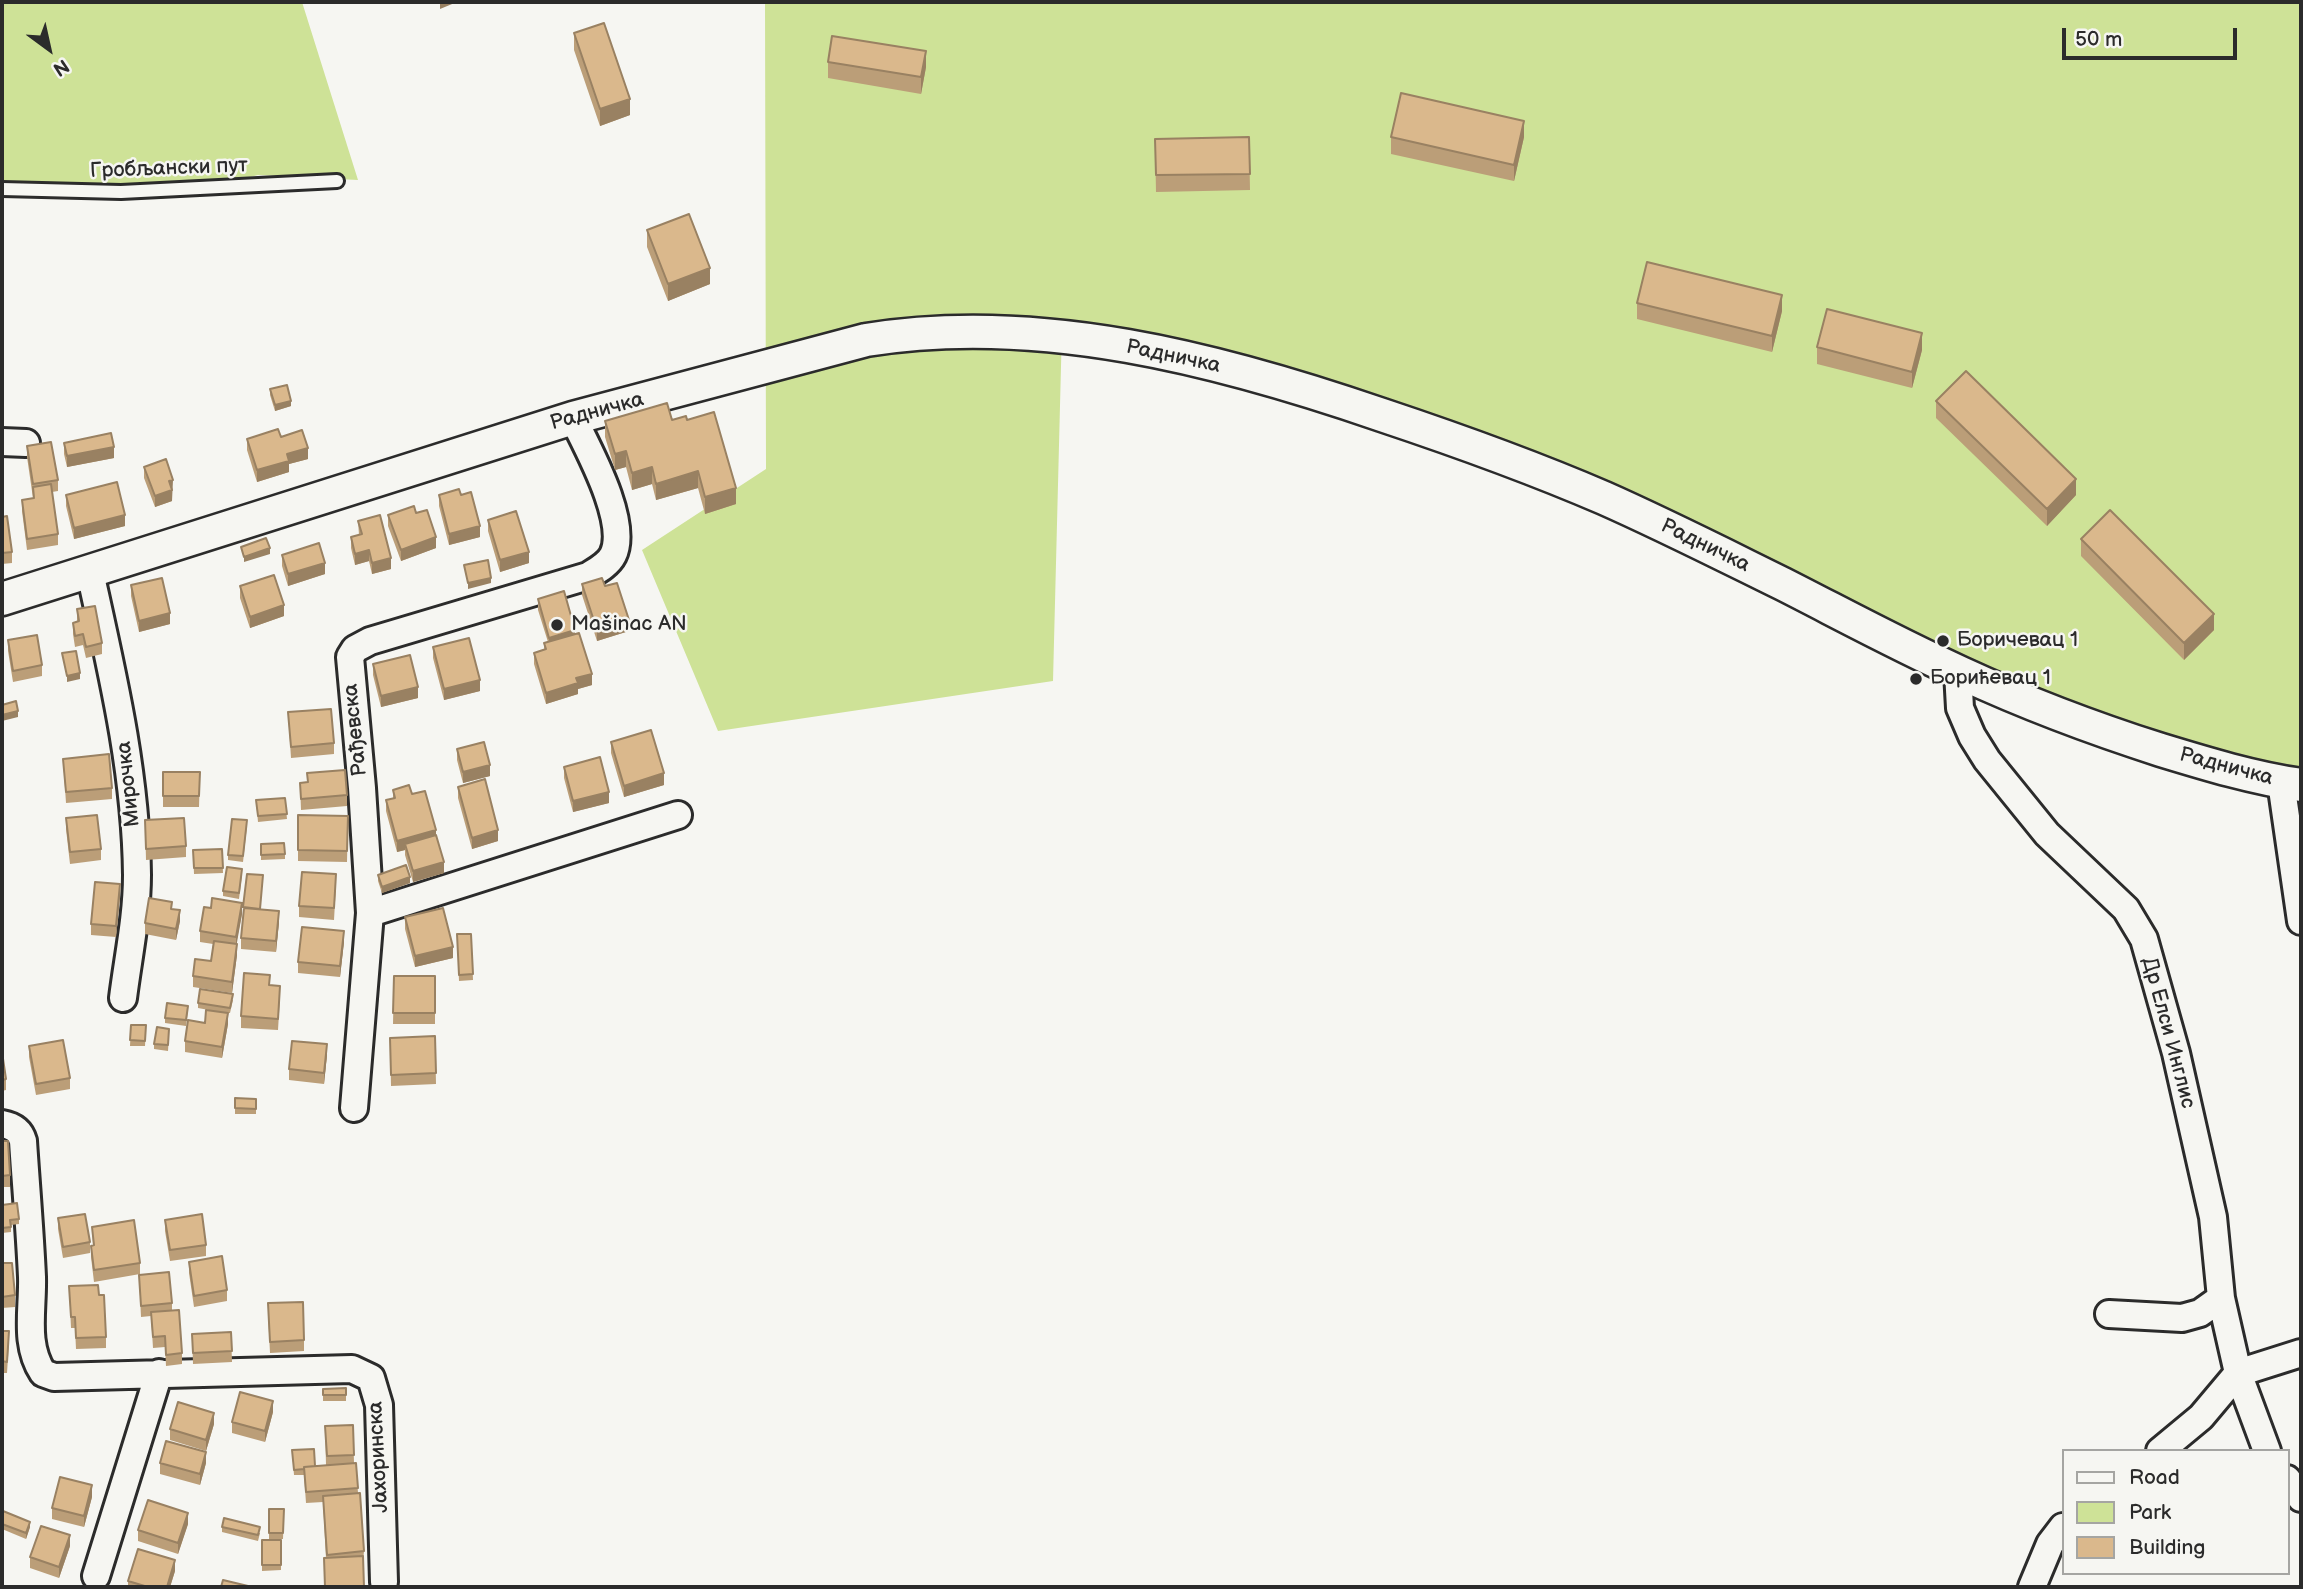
<!DOCTYPE html>
<meta charset="utf-8">
<style>
body{margin:0}
#map{position:relative;width:2303px;height:1589px;overflow:hidden;background:#f6f6f2;font-family:"Balsamiq Sans",sans-serif}
canvas{display:block}
.frame{position:absolute;inset:0;border:4px solid #2b2b2b;pointer-events:none}
.legend{position:absolute;left:2062px;top:1449px;width:228px;height:126px;box-sizing:border-box;background:#f6f6f2;border:2px solid #a5a5a2;margin:0;padding:9px 12px;list-style:none;font-size:21px;color:#2b2b2b}
.legend li{display:flex;align-items:center;gap:14px;height:35px}
.legend b{width:35px;border:2px solid #a5a5a2}
.north{position:absolute;left:14px;top:14px;width:70px;height:70px;-webkit-text-stroke:5px #f6f6f2;paint-order:stroke;rotate:147deg;font-size:19px;font-weight:700;line-height:28px;text-align:center;color:#2b2b2b}
.north::after{content:'';display:block;margin:auto;width:24px;height:32px;background:#2b2b2b;clip-path:polygon(50% 0,100% 100%,50% 72%,0 100%)}
.scale{position:absolute;left:2062px;top:28px;width:175px;height:32px;box-sizing:border-box;border:4px solid #2b2b2b;border-top:0;padding-left:9px;font-size:21px;line-height:24px;white-space:nowrap;color:#2b2b2b;-webkit-text-stroke:5px #f6f6f2;paint-order:stroke}
</style>
<div id="map">
<canvas width="2303" height="1589"></canvas>
<div class="frame"></div>
<ul class="legend">
<li><b style="height:9px;background:#f6f6f2"></b>Road</li>
<li><b style="height:19px;background:#cee297"></b>Park</li>
<li><b style="height:19px;background:#dab88c"></b>Building</li>
</ul>
<div class="north">N</div>
<div class="scale">50 m</div>
</div>
<script>
const context = document.querySelector('canvas').getContext('2d');
context.lineJoin = 'round';
function fillPath(path, color) { context.fillStyle = color; context.fill(path, 'evenodd'); }
function stroke(path, color, width, dash) { context.strokeStyle = color; context.lineWidth = width; context.lineCap = dash ? 'butt' : 'round'; context.setLineDash(dash || []); context.stroke(path); }
function write(font, color, halo, rows, align = 'center') {
  context.font = font + ' "Balsamiq Sans",sans-serif'; context.lineWidth = 5; context.setLineDash([]); context.textBaseline = 'middle'; context.strokeStyle = halo; context.fillStyle = color; for (const [text, x, y, turn = 0] of rows) {
    context.save(); context.translate(x, y); context.rotate((+turn || 0) * Math.PI / 180); context.textAlign = isNaN(turn) ? turn : align; if (halo) context.strokeText(text, 0, 0); context.fillText(text, 0, 0); context.restore();
  }
}
fillPath(new Path2D(`
 M2,2H302L358,180L258,175L161,199L2,196Z
 M765,2H2301V774L2085,715L1658,513L1062,327L1053,681L718,731L642,550L766,469Z`), '#cee297');
const service = new Path2D(`
 M2,189L121,192L337,181`);
const minor = new Path2D(`
 M2,442L26,443
 M90,572C112,672 136,772 137,875C137,916 128,958 123,998
 M1958,672L1960,708L1972,736L1987,760L2047,834L2126,909L2144,939L2176,1053L2213,1217L2221,1298L2238,1373L2267,1451
 M2281,782L2301,921
 M370,913L678,815
 M354,1108L370,913L362,788L350,657L355,649L370,641L588,576C596,571 608,565 613,555C629,522 588,449 573,418
 M2,1124C13,1126 20,1130 23,1141C26,1187 30,1232 32,1277C33,1310 24,1344 43,1373L54,1377L352,1369L371,1378L379,1405L384,1582
 M2109,1314L2182,1318L2200,1313L2221,1298
 M2238,1373L2301,1353
 M2160,1451L2201,1417L2238,1373
 M2287,1479L2301,1498
 M96,1576L159,1373
 M2032,1587L2050,1544L2063,1527`);
const tertiary = new Path2D(`
 M2,599L573,418L866,340C1039,312 1219,359 1382,415C1457,440 1532,467 1604,498C1665,525 1724,555 1783,584C1842,614 1901,646 1961,673C2026,703 2092,728 2161,750C2207,764 2253,778 2301,785`);
stroke(service, '#2b2b2b', 18);
stroke(minor, '#2b2b2b', 32);
stroke(tertiary, '#2b2b2b', 37);
stroke(service, '#f6f6f2', 12);
stroke(minor, '#f6f6f2', 26);
stroke(tertiary, '#f6f6f2', 32);
fillPath(new Path2D(`
 M574,33L630,115L600,126L574,50Z
 M828,62L926,67L921,94L828,78Z
 M1249,137L1250,190L1156,192L1155,139Z
 M1391,137H1524L1514,181L1391,154Z
 M647,230L710,284L668,301L647,247Z
 M1637,303L1782,311L1772,352L1637,319Z
 M1817,347L1922,350L1912,388L1817,364Z
 M270,389L291,406L275,411L270,395Z
 M1936,401L2076,495L2047,526L1936,418Z
 M687,420L736,504L705,514L698,488L656,500L652,484L632,490L626,467L615,470L605,437V421Z
 M281,437L308,459L289,464V472L257,482L247,450V439Z
 M64,443L114,458L67,467L64,454Z
 M27,446L58,480V491L52,492L58,534V545L27,550L22,511V500L33,498L27,457Z
 M144,467L173,491H172V501L155,507L144,478Z
 M66,495L125,526L74,539L66,506Z
 M439,495H461L480,537L449,545L439,506Z
 M388,515L436,548L401,561L388,526Z
 M2,517L12,552V563L2,564Z
 M488,520L529,563L500,572L488,531Z
 M358,521L391,569L372,574L369,561L355,565L351,548V537L359,535Z
 M2081,539L2214,630L2184,660L2081,556Z
 M282,555L325,574L288,586L282,566Z
 M582,584L605,586L629,631L597,641L582,595Z
 M131,585L170,624L139,632L131,596Z
 M240,586L284,616L250,628L240,598Z
 M538,599L575,634L592,685L578,689V694L546,704L534,664V653L544,650V643L548,642L538,610Z
 M77,609L102,643V654L86,658L83,645L75,647L73,634V623L77,622Z
 M8,640L42,665V676L13,682L8,651Z
 M433,647L480,691L444,700L433,658Z
 M373,664L418,698L381,707L373,675Z
 M288,712L334,743V754L291,758Z
 M611,742L664,785L624,797L611,753Z
 M457,749L490,776L463,783L457,760Z
 M63,759L112,788V799L66,803Z
 M564,767L609,803L573,812L564,778Z
 M163,772H200L199,807H163Z
 M307,773L347,795V806L301,810L300,783L307,782Z
 M458,787L498,841L472,849L458,798Z
 M393,790L412,794L436,835L444,873L413,882L405,855V850L397,852L386,811V800L393,798Z
 M285,798L287,819L258,822L256,800Z
 M298,815L348,816L347,862L298,861Z
 M66,818L101,849V860L70,864L66,829Z
 M145,820L186,846V857L146,860Z
 M247,826L243,862L228,860V855Z
 M261,844L285,854V859L261,860Z
 M222,849L223,873L194,874L193,850Z
 M242,875L239,899L223,896V891Z
 M378,875L410,883L382,893L378,881Z
 M336,885L334,920L299,917V906Z
 M120,896L116,937L91,935V924Z
 M172,909L180,921L176,940L145,934V923Z
 M260,909L279,922L276,952L241,949V938Z
 M242,914L236,944L237,955L232,993L193,987V976L211,961L213,944L200,942V931Z
 M405,917L453,958L415,967L405,929Z
 M457,934H471L473,980L459,981Z
 M344,942L340,977L298,973V962Z
 M394,976H435V1024H393Z
 M270,985L280,997L278,1030L241,1028V1016Z
 M233,1000L230,1013H228V1024L222,1058L185,1052V1041L225,1013L198,1008V1003Z
 M188,1011L186,1026L165,1023V1018Z
 M131,1025H146L145,1046H130Z
 M169,1034L168,1051L154,1049V1044Z
 M435,1036L436,1084L391,1086L390,1038Z
 M29,1046L70,1078V1089L36,1095L29,1057Z
 M2,1052L6,1079V1090L2,1091Z
 M327,1055L324,1084L289,1080V1069Z
 M235,1098L256,1099V1114H235Z
 M2,1141L10,1175V1187H2Z
 M2,1205L19,1219V1224L11,1225V1232L2,1233Z
 M58,1218L90,1242V1253L63,1258L58,1229Z
 M165,1220L206,1245V1256L170,1261L165,1231Z
 M92,1227L140,1263V1274L94,1282L91,1257V1246H93Z
 M189,1262L227,1290V1301L194,1307L189,1273Z
 M2,1263L15,1295V1307L2,1308Z
 M139,1275L172,1303V1310L182,1353V1364L166,1366L165,1347L153,1348L151,1316L141,1317Z
 M69,1286L106,1337V1348L76,1349L75,1328H71Z
 M268,1314L304,1340V1351L270,1353Z
 M2,1331L9,1342L7,1373H2Z
 M231,1332L232,1362L193,1364L192,1334Z
 M346,1388V1401H323V1389Z
 M273,1412L265,1442L232,1433V1422Z
 M214,1424L206,1451L170,1440V1429Z
 M353,1425L354,1463H356L358,1493L364,1551L363,1563L326,1558L323,1502L306,1503L304,1475H294L292,1450L315,1466L326,1465L325,1426Z
 M160,1463H206L200,1485L160,1474Z
 M92,1497L84,1527L52,1519V1508Z
 M269,1509H284L283,1539H269Z
 M2,1514L30,1527L26,1539L2,1529Z
 M188,1524L178,1554L138,1541V1530Z
 M222,1527L260,1533L258,1541L222,1532Z
 M262,1540H281V1570L262,1571Z
 M70,1546L59,1578L30,1568V1557Z
 M175,1571L170,1587H128V1581Z`), '#bb9e78');
fillPath(new Path2D(`
 M440,2H457L440,9Z
 M926,51V67L921,94V77Z
 M630,99V115L600,126V109Z
 M1524,121V137L1514,181V165Z
 M710,268V284L668,301V284Z
 M1782,295V311L1772,352V336Z
 M1922,333V350L1912,388V372Z
 M291,401V406L275,411V405Z
 M114,447V458L67,467V456Z
 M308,448V459L289,464V472L257,482V470L287,454Z
 M626,451V467L615,470V454Z
 M652,467V484L632,490V473Z
 M698,471V488L656,500V484Z
 M2076,479V495L2047,526V509Z
 M173,480L172,501L155,507V496L169,481Z
 M736,488V504L705,514V497Z
 M125,515V526L74,539V528Z
 M480,526V537L449,545V534Z
 M436,537V548L401,561V550Z
 M270,548V554L244,562V557Z
 M369,550V561L355,565V554Z
 M529,552V563L500,572V560Z
 M391,558V569L372,574V563Z
 M325,563V574L288,586V574Z
 M491,578V583L468,589V583Z
 M284,605V616L250,628V617Z
 M170,613V624L139,632V621Z
 M2214,614V630L2184,660V643Z
 M629,620V631L597,641V630Z
 M575,630V641L549,649V638Z
 M80,673V679L67,682V676Z
 M592,674V685L578,689V694L546,704V693L576,678Z
 M480,680V691L444,700V689Z
 M418,687V698L381,707V696Z
 M18,711V717L2,721V715Z
 M490,765V776L463,783V772Z
 M664,773V785L624,797V786Z
 M609,792V803L573,812V801Z
 M436,830V841L405,844V850L397,852V841Z
 M498,830V841L472,849V838Z
 M444,862V873L413,882V871Z
 M410,877V883L382,893V887Z
 M120,884V896L116,937V926Z
 M242,903V914L236,948V937Z
 M180,910V921L176,940V929Z
 M279,911V922L276,952V941Z
 M344,931V942L340,977V966Z
 M237,944V955L232,993V982Z
 M453,947V958L415,967V956Z
 M228,1013V1024L222,1058V1047Z
 M327,1044V1055L324,1084V1073Z
 M273,1401V1412L265,1442V1431Z
 M214,1413V1424L206,1451V1440Z
 M206,1452V1463L200,1485V1474Z
 M92,1485V1497L84,1527V1516Z
 M188,1513V1524L178,1554V1543Z
 M30,1522V1527L26,1539V1533Z
 M70,1535V1546L59,1578V1567Z
 M175,1560V1571L170,1587H167Z`), '#998162');
const building = new Path2D(`
 M604,23L630,99L600,109L574,33Z
 M832,36L926,51L921,77L828,62Z
 M1401,93L1524,121L1514,165L1391,137Z
 M1249,137L1250,174L1156,175L1155,139Z
 M689,214L710,268L668,284L647,230Z
 M1647,262L1782,295L1772,336L1637,303Z
 M1827,309L1922,333L1912,372L1817,347Z
 M1966,371L2076,479L2047,509L1936,401Z
 M287,385L291,401L275,405L270,389Z
 M667,403L672,420L686,416L687,420L714,412L736,488L705,497L698,471L656,484L652,467L632,473L626,451L615,454L605,421Z
 M278,429L281,437L302,430L308,448L287,454L289,461L257,470L247,439Z
 M111,433L114,447L67,456L64,443Z
 M51,442L58,480L33,484L27,446Z
 M166,459L173,480L169,481L172,490L155,496L144,467Z
 M117,482L125,515L74,528L66,495Z
 M51,484L58,534L27,539L22,500L34,498L33,487Z
 M459,489L461,495L471,492L480,526L449,534L439,495Z
 M414,506L416,513L427,510L436,537L401,550L388,515Z
 M2110,510L2214,614L2184,643L2081,539Z
 M516,511L529,552L500,560L488,520Z
 M380,515L391,558L372,563L369,550L355,554L351,537L362,534L358,521Z
 M7,516L12,552L2,553V517Z
 M266,538L270,548L244,557L241,547Z
 M319,543L325,563L288,574L282,555Z
 M488,560L491,578L468,583L464,565Z
 M274,575L284,605L250,617L240,586Z
 M162,578L170,613L139,621L131,585Z
 M602,578L605,586L617,583L629,620L597,630L582,584Z
 M564,591L575,630L549,638L538,599Z
 M95,606L102,643L86,647L83,634L75,636L73,623L79,621L77,609Z
 M579,633L592,674L576,678L578,683L546,693L534,653L546,649L544,643Z
 M37,635L42,665L13,671L8,640Z
 M469,638L480,680L444,689L433,647Z
 M76,651L80,673L67,676L62,653Z
 M410,655L418,687L381,696L373,664Z
 M16,701L18,711L2,715V705Z
 M331,709L334,743L291,747L288,712Z
 M651,730L664,773L624,786L611,742Z
 M484,742L490,765L463,772L457,749Z
 M109,754L112,788L66,792L63,759Z
 M600,757L609,792L573,801L564,767Z
 M345,770L347,795L301,799L300,783L308,782L307,773Z
 M163,772H200L199,796H163Z
 M485,779L498,830L472,838L458,787Z
 M409,785L412,794L425,791L436,830L397,841L386,800L395,798L393,790Z
 M285,798L287,814L258,816L256,800Z
 M97,815L101,849L70,852L66,818Z
 M298,815L348,816L347,851L298,850Z
 M184,818L186,846L146,849L145,820Z
 M232,819L247,820L243,856L228,855Z
 M436,835L444,862L413,871L405,844Z
 M284,843L285,854L261,855V844Z
 M222,849L223,868H194L193,850Z
 M406,865L410,877L382,887L378,875Z
 M227,867L242,869L239,893L223,891Z
 M302,872L336,874L334,908L299,906Z
 M247,874L263,875L260,909L243,907Z
 M95,882L120,884L116,926L91,924Z
 M149,898L172,902L171,909L180,910L176,929L145,923Z
 M212,898L242,903L236,937L200,931L204,907L211,908Z
 M244,908L279,911L276,941L241,938Z
 M443,908L453,947L415,956L405,917Z
 M302,927L344,931L340,966L298,962Z
 M457,934H471L473,974L459,975Z
 M214,941L237,944L232,982L193,976L195,959L211,961Z
 M244,973L270,975L269,985L280,986L278,1019L241,1016Z
 M394,976H435V1013H393Z
 M200,989L233,994L230,1008L198,1003Z
 M167,1003L188,1006L186,1020L165,1018Z
 M206,1010L228,1013L222,1047L185,1041L188,1020L205,1023Z
 M131,1025H146L145,1041L130,1040Z
 M157,1027L169,1029L168,1045L154,1044Z
 M435,1036L436,1073L391,1075L390,1038Z
 M63,1040L70,1078L36,1084L29,1046Z
 M292,1041L327,1044L324,1073L289,1069Z
 M2,1052L6,1079L2,1080Z
 M235,1098L256,1099V1109L235,1108Z
 M2,1141H8L10,1175L2,1176Z
 M17,1203L19,1219L10,1220L11,1227L2,1228V1205Z
 M85,1214L90,1242L63,1247L58,1218Z
 M202,1214L206,1245L170,1250L165,1220Z
 M134,1220L140,1263L94,1270L91,1246L94,1245L92,1227Z
 M222,1256L227,1290L194,1296L189,1262Z
 M2,1263H12L15,1295L2,1297Z
 M169,1272L172,1303L141,1306L139,1275Z
 M98,1285L99,1295H104L106,1337L76,1338L75,1317H71L69,1286Z
 M303,1302L304,1340L270,1342L268,1303Z
 M179,1310L182,1353L166,1355L165,1336L153,1337L151,1312Z
 M2,1331H9L7,1362L2,1361Z
 M231,1332L232,1351L193,1353L192,1334Z
 M346,1388V1395H323V1389Z
 M240,1392L273,1401L265,1431L232,1422Z
 M178,1402L214,1413L206,1440L170,1429Z
 M353,1425L354,1455L327,1456L325,1426Z
 M166,1441L206,1452L200,1474L160,1463Z
 M314,1449L315,1466L304,1467V1469L294,1470L292,1450Z
 M356,1463L358,1488L306,1492L304,1467Z
 M60,1477L92,1485L84,1516L52,1508Z
 M360,1493L364,1551L327,1555L323,1496Z
 M148,1500L188,1513L178,1543L138,1530Z
 M269,1509H284L283,1533H269Z
 M3,1511L30,1522L26,1533L2,1524V1514Z
 M224,1518L260,1527L258,1535L222,1527Z
 M41,1526L70,1535L59,1567L30,1557Z
 M262,1540H281V1565H262Z
 M138,1549L175,1560L167,1587H148L128,1581Z
 M363,1556L364,1587H325L324,1558Z
 M223,1580L248,1586V1587H221Z`);
fillPath(building, '#dab88c');
stroke(building, '#998162', 2);
for (const [x, y, r, color] of [
 [557,625,7,"#2b2b2b"],
 [1943,641,7,"#2b2b2b"],
 [1916,679,7,"#2b2b2b"]
]) { const dot = new Path2D(); dot.arc(x, y, r, 0, 2 * Math.PI); context.fillStyle = color; context.fill(dot); stroke(dot, '#f6f6f2', 2.5); }
write('21px', '#2b2b2b', '#f6f6f2', [
 ["Гробљански пут",169,169,-2],
 ["Радничка",1173,357,12],
 ["Радничка",597,412,-15],
 ["Радничка",1705,546,26],
 ["Рађевска",356,730,-96],
 ["Радничка",2226,767,15],
 ["Мирочка",129,784,-96],
 ["Др Елси Инглис",2168,1033,75],
 ["Јахоринска",379,1457,-93]
]);
write('21px', '#2b2b2b', '#f6f6f2', [
 ["Mašinac AN",571,625],
 ["Боричевац 1",1957,641],
 ["Борићевац 1",1930,679]
], 'left');
</script>
